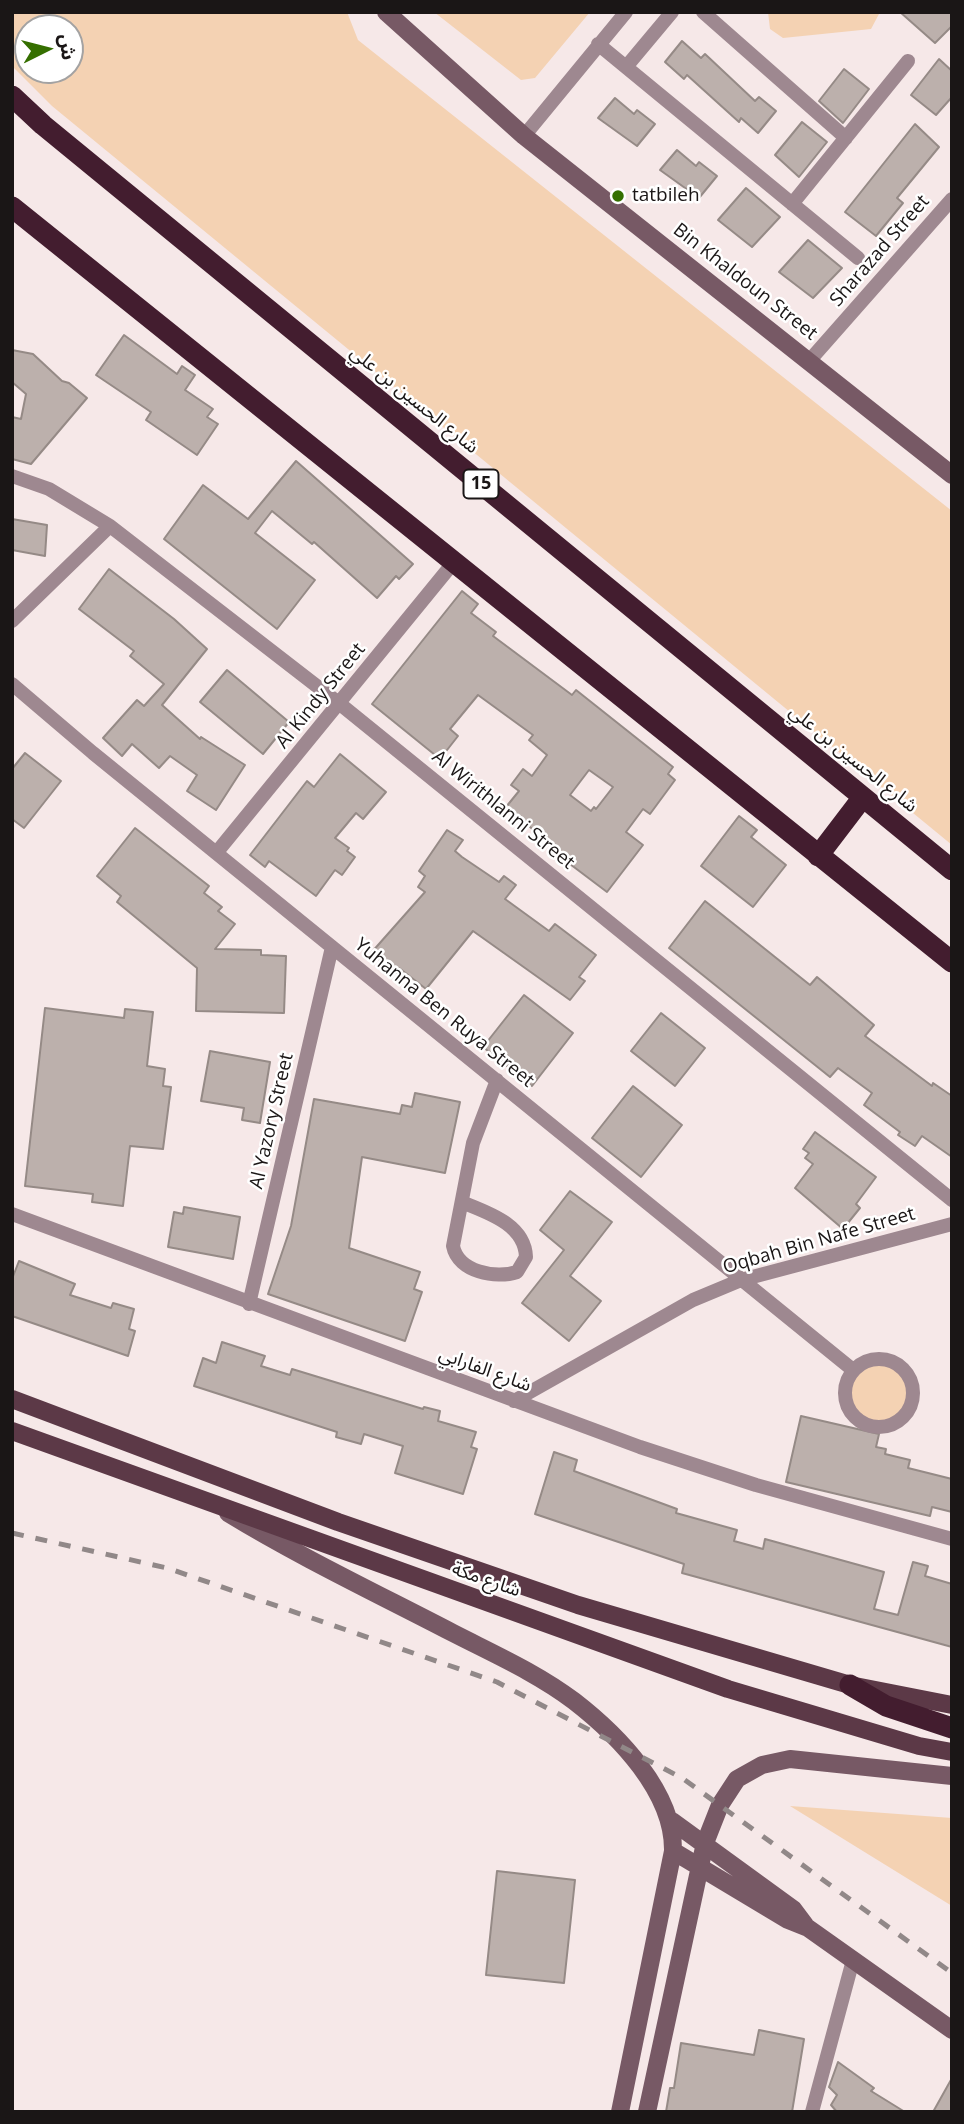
<!DOCTYPE html>
<meta charset="utf-8">
<style>
body{margin:0}
#map{position:relative;width:964px;height:2124px;overflow:hidden;background:#f6e8e8;font-family:"Open Sans","Noto Sans Arabic",sans-serif}
canvas{display:block}
.frame{position:absolute;inset:0;border:14px solid #1a1616;pointer-events:none}
.north{position:absolute;left:14px;top:14px;width:70px;height:70px;box-sizing:border-box;background:#fff;border:2px solid #a3a2a2;border-radius:50%;rotate:84deg;font-size:19px;font-weight:700;line-height:28px;text-align:center;color:#1a1616}
.north::after{content:'';display:block;margin:auto;width:24px;height:32px;background:#356f00;clip-path:polygon(50% 0,100% 100%,50% 72%,0 100%)}
</style>
<div id="map">
<canvas width="964" height="2124"></canvas>
<div class="frame"></div>
<div class="north">ش</div>
</div>
<script>
const context = document.querySelector('canvas').getContext('2d');
context.lineJoin = 'round';
function fillPath(path, color) { context.fillStyle = color; context.fill(path, 'evenodd'); }
function stroke(path, color, width, dash) { context.strokeStyle = color; context.lineWidth = width; context.lineCap = dash ? 'butt' : 'round'; context.setLineDash(dash || []); context.stroke(path); }
function write(font, color, halo, rows, align = 'center') {
  context.font = font + ' "Open Sans","Noto Sans Arabic",sans-serif'; context.lineWidth = 5; context.setLineDash([]); context.textBaseline = 'middle'; context.strokeStyle = halo; context.fillStyle = color; for (const [text, x, y, turn = 0] of rows) {
    context.save(); context.translate(x, y); context.rotate((+turn || 0) * Math.PI / 180); context.textAlign = isNaN(turn) ? turn : align; if (halo) context.strokeText(text, 0, 0); context.fillText(text, 0, 0); context.restore();
  }
}
fillPath(new Path2D(`
 M12,12H347L358,40L952,511V845L52,106L12,66ZM28,28H70V70H28Z
 M434,12H590L535,78L521,80Z
 M768,12H879V14L871,29L783,38L770,29Z
 M849 1392a30 30 0 1 1 60 0a30 30 0 1 1-60 0Z
 M790,1806L952,1818V1906Z`), '#f4d2b3');
const building = new Path2D(`
 M900,12H952V26L935,43Z
 M682,41L701,58L705,54L755,101L759,97L776,111L758,133L741,118L739,122L687,75L684,79L665,62Z
 M939,59L952,71V97L936,115L911,95Z
 M844,69L869,89L843,123L819,101Z
 M615,98L634,114L637,110L655,124L637,146L598,118Z
 M802,122L827,142L799,177L775,155Z
 M915,124L939,147L897,198L903,203L876,236L845,212Z
 M677,150L696,166L699,162L717,176L699,198L660,170Z
 M746,188L780,217L752,247L718,220Z
 M808,240L842,268L813,298L779,272Z
 M124,335L177,374L182,366L195,375L185,390L213,409L207,417L218,424L197,455L146,420L151,412L96,375Z
 M12,350L33,354L62,381L69,383L87,398L31,464L12,459V417L21,419L26,394L12,382Z
 M296,461L413,564L399,579L396,576L377,598L314,542L312,544L272,511L255,533L315,580L277,629L164,539L203,485L248,519Z
 M12,519L47,525L45,556L12,550Z
 M109,569L174,619L207,649L162,705L200,739L201,737L245,765L216,810L187,791L197,775L170,756L159,768L132,744L122,756L103,738L137,700L144,706L164,684L130,656L134,651L79,609Z
 M462,591L478,604L471,613L496,632L493,636L572,695L576,690L673,767L668,774L675,780L650,814L643,809L626,832L643,845L607,892L558,855L560,852L506,807L519,791L511,785L523,769L532,776L547,755L529,740L533,735L478,695L450,729L458,736L440,759L372,704ZM589,770L613,787L596,809L594,807L591,811L570,795Z
 M227,670L289,722L263,754L200,702Z
 M25,753L61,781L24,828L12,819V769Z
 M340,754L386,792L363,819L356,813L335,838L349,848L347,851L355,857L342,875L335,870L316,896L269,861L265,867L250,855L307,781L314,787Z
 M739,816L757,830L751,837L786,865L753,907L701,866Z
 M135,828L209,886L204,893L222,907L218,911L235,924L215,949L261,950V955L286,956L284,1013L196,1011L197,968L117,902L121,896L97,876Z
 M447,830L463,840L455,851L462,857L499,882L504,876L516,885L505,899L549,931L555,924L596,955L579,977L585,981L570,1000L473,931L426,989L399,968L396,973L371,953L425,892L418,887L425,876L419,871Z
 M705,901L810,985L817,977L874,1025L865,1036L932,1086L933,1083L952,1096V1157L922,1136L915,1146L898,1135L900,1132L864,1105L872,1093L838,1068L830,1077L669,948Z
 M524,995L573,1033L532,1086L483,1047Z
 M45,1008L124,1018L125,1009L153,1012L147,1066L165,1069L163,1086L171,1087L163,1149L130,1146L123,1206L92,1202L93,1194L25,1186Z
 M661,1013L705,1048L675,1086L631,1051Z
 M210,1051L270,1062L260,1123L242,1120L244,1108L201,1101Z
 M633,1086L682,1125L641,1177L592,1138Z
 M415,1093L460,1102L445,1173L362,1157L349,1248L420,1272L414,1289L422,1292L405,1341L268,1294L291,1226L314,1099L400,1114L402,1105L412,1107Z
 M815,1132L876,1177L856,1204L860,1208L843,1229L795,1188L813,1164L805,1158L809,1153L803,1149Z
 M570,1191L612,1222L570,1276L601,1301L569,1341L522,1303L564,1250L540,1230Z
 M184,1207L240,1217L233,1259L168,1247L174,1212L183,1214Z
 M19,1261L75,1284L70,1295L111,1308L113,1303L134,1309L129,1329L135,1331L128,1356L12,1316V1279Z
 M222,1342L265,1356L261,1366L290,1375L292,1369L423,1409L424,1407L440,1411L438,1421L476,1432L471,1447L477,1449L463,1494L395,1473L403,1446L364,1434L361,1444L336,1437L337,1432L194,1386L203,1358L216,1363Z
 M801,1416L879,1434L876,1447L886,1449L885,1454L910,1460L908,1468L952,1479V1512L932,1507L930,1516L786,1482Z
 M554,1452L577,1460L574,1471L677,1509L676,1513L737,1530L734,1541L763,1549L765,1539L884,1572L874,1609L898,1615L913,1562L928,1566L925,1576L952,1584V1647L682,1573L684,1564L535,1514Z
 M497,1871L575,1880L564,1983L486,1975Z
 M759,2030L804,2039L792,2112H666L670,2088H674L681,2043L754,2055Z
 M838,2062L874,2088L871,2091L905,2112H837L831,2105L837,2095L829,2087Z
 M952,2078V2112H933Z`);
fillPath(building, '#bcb0ac');
stroke(building, '#958a86', 2);
stroke(new Path2D(`
 M703,12L846,138
 M598,44L858,258
 M626,67L672,12
 M524,136L626,12
 M792,204L908,61
 M810,360L952,199
 M12,476L49,489L110,526L340,704L952,1200
 M12,621L110,526
 M12,684L93,753L853,1370
 M217,852L454,562
 M464,1203C489,1213 525,1225 526,1257L517,1272C496,1279 458,1272 453,1246L473,1143L497,1080
 M12,1214L640,1447L756,1485L952,1539
 M249,1304L332,947
 M845 1393a34 34 0 1 1 68 0a34 34 0 1 1-68 0Z
 M514,1401L693,1300L741,1280L952,1224
 M812,2112L853,1960`), '#9e8890', 14);
stroke(new Path2D(`
 M386,12L524,136L952,475
 M228,1513C300,1557 378,1594 453,1633C494,1654 537,1673 574,1701C618,1735 674,1792 673,1851L620,2112
 M672,1821L793,1909L805,1925
 M673,1851L788,1920L808,1928L952,2030
 M647,2112L705,1843L720,1805L737,1779L762,1765L790,1759L952,1776`), '#775965', 18);
stroke(new Path2D(`
 M12,1399L338,1522L578,1605L850,1685L952,1705
 M12,1431L728,1689L919,1746L952,1752`), '#5c3947', 18);
stroke(new Path2D(`
 M12,96L43,125L952,870
 M12,207L952,962
 M818,856L863,797
 M850,1685L886,1706L952,1728`), '#431d2f', 21);
stroke(new Path2D(`
 M12,1533L167,1568L497,1682L682,1778L952,1973`), '#918888', 5, [12, 12]);
for (const [x, y, r, color] of [
 [618,196,7,"#356f00"]
]) { const dot = new Path2D(); dot.arc(x, y, r, 0, 2 * Math.PI); context.fillStyle = color; context.fill(dot); stroke(dot, '#fff', 2.5); }
for (const [x, y, w] of [
 [481,484,35]
]) { const box = new Path2D(); box.roundRect(x - w / 2, y - 14.5, w, 29, 5); context.fillStyle = '#fff'; context.fill(box); stroke(box, '#1a1616', 2); }
write('bold 18px', '#1a1616', null, [
 ["15",481,484]
]);
write('19px', '#1a1616', '#fff', [
 ["tatbileh",632,196]
], 'left');
write('19px', '#1a1616', '#fff', [
 ["Sharazad Street",880,251,-49],
 ["Bin Khaldoun Street",745,282,38],
 ["شارع الحسين بن علي",414,400,39],
 ["Al Kindy Street",321,696,-51],
 ["شارع الحسين بن علي",853,759,39],
 ["Al Wirithlanni Street",503,810,39],
 ["Yuhanna Ben Ruya Street",444,1013,39],
 ["Al Yazory Street",272,1121,-77],
 ["Oqbah Bin Nafe Street",819,1241,-16],
 ["شارع الفارابي",485,1370,20],
 ["شارع مكة",486,1580,19]
]);
</script>
